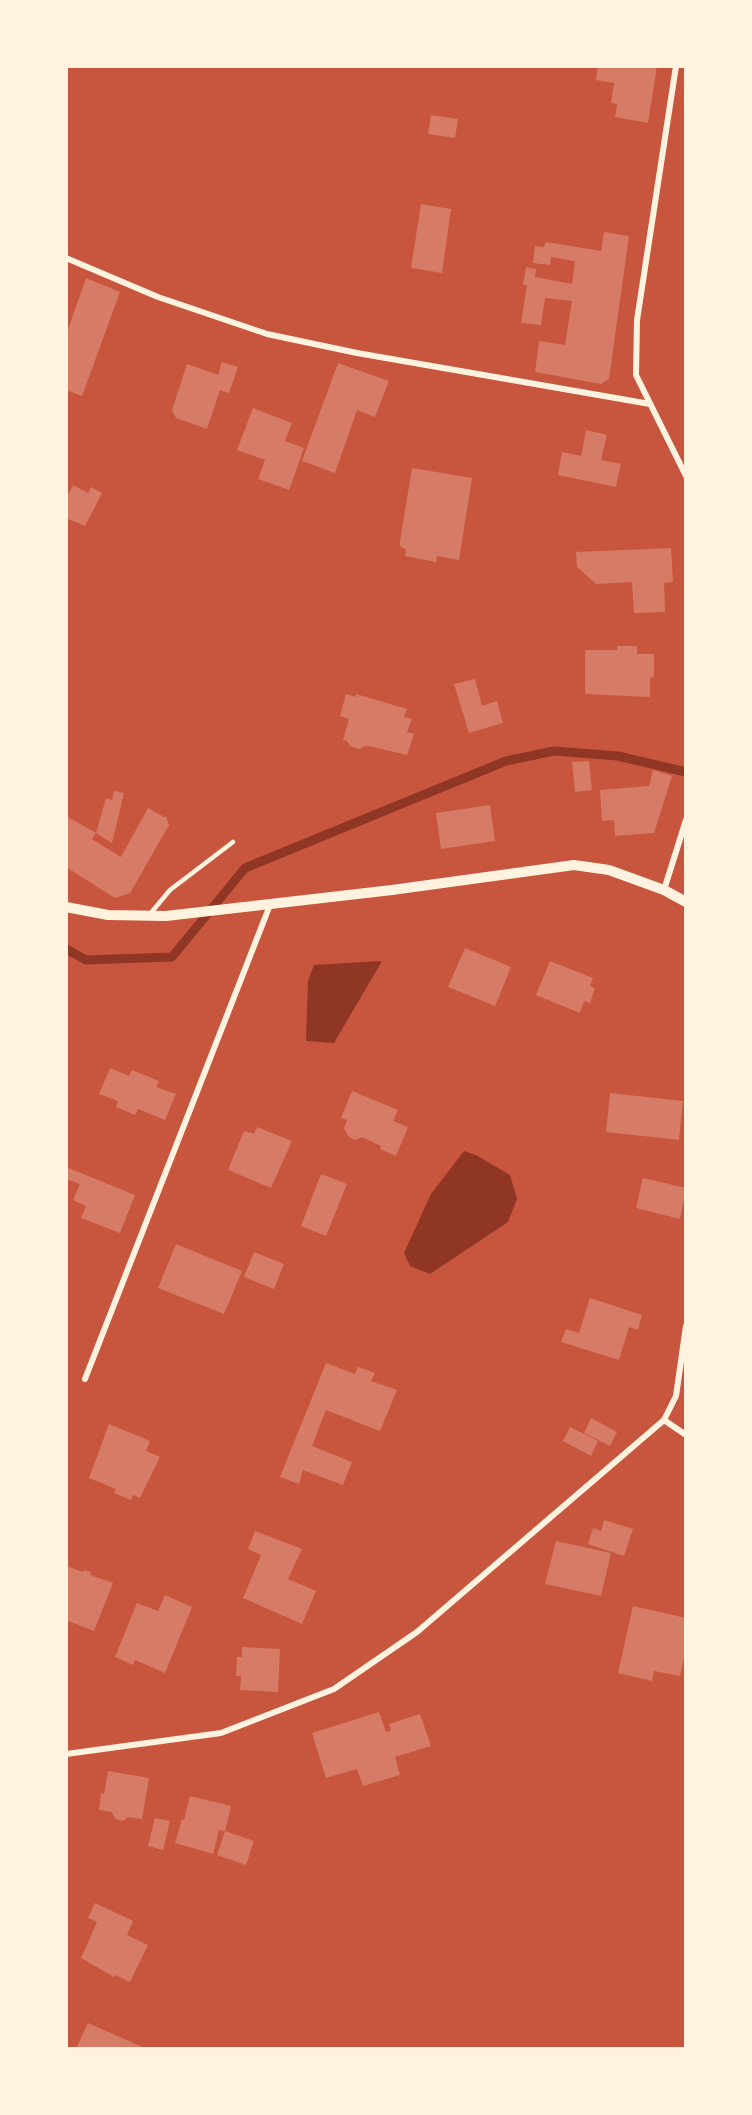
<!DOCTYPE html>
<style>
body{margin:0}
#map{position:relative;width:752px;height:2115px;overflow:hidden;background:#c8553d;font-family:"Archivo Narrow",sans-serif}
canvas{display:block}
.frame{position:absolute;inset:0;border:68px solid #fff3e0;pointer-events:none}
</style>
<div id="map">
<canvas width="752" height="2115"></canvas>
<div class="frame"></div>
</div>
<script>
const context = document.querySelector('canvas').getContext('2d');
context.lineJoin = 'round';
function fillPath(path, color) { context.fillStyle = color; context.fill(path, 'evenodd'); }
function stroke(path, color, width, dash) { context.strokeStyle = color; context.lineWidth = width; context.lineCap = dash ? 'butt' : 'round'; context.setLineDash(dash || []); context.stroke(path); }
fillPath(new Path2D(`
 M382,961L334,1043L306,1041L308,981L314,965Z
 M464,1151L476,1155L510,1175L517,1199L508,1222L430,1274L410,1266L404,1253L431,1194Z`), '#8f3625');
stroke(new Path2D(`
 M66,949L86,960L172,957L245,868L506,761L554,751L618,756L686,772`), '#8f3625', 9);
fillPath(new Path2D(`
 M598,66H657L648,123L615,117L617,104L611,103L614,83L596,80Z
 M431,115L458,119L455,138L428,134Z
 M421,204L451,209L442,273L411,268Z
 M604,232L629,236L609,379L601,384L535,372L539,341L565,345L572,301L545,298L541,325L521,323L527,285H523L526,267L536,269L535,277L572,284L575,261L551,257L550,265L533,263L535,246L544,247L546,242L601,251Z
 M86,278L120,292L82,396L66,390V335Z
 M222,362L238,367L229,393L220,390L207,429L176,418L172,410L187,364L218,375Z
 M338,363L389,381L375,417L357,410L335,473L302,461Z
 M253,408L292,423L285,441L304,448L289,490L258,479L265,460L237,450Z
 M586,430L607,435L601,460L621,464L616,487L558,475L562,452L581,456Z
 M412,468L472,478L459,560L437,556L436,562L405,556L406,550L400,546V541Z
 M73,485L88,493L91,487L102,493L85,526L66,518V499Z
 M671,548L673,582L664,583L665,612L634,613L632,582L596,584L577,567L576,552Z
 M617,646H637V654H654V677L650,678V697L585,694V650H617Z
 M475,679L482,706L497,701L503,723L469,733L454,684Z
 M346,694L356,697V694L407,709L404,717L412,719L407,732L414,734L407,755L369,746H365L359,749L350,746L347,741L343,740L349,719L340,716Z
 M589,761L592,790L575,792L572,762Z
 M653,770L672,776L654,833L615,836L614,820L602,821L600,790L649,786Z
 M114,791L124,793L112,843L96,833L106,798L112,800Z
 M490,805L495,841L441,849L436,813Z
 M148,808L164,817L166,816L169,825L130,893L115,898L66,867V816L96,833L92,839L121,857Z
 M465,948L511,967L495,1006L448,987Z
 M550,961L593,978L590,986L595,988L590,1003L584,1001L580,1013L536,995Z
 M110,1068L129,1076L132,1070L159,1081L156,1087L176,1094L165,1120L138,1109L135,1115L116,1107L118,1101L99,1094Z
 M352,1091L398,1110L393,1121L408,1127L396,1156L380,1149L381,1146L362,1137L355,1140L348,1136L344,1128L347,1120L341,1118Z
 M610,1093L683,1101L679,1140L606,1132Z
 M257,1127L292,1141L271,1188L228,1170L244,1131L254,1134Z
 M66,1167L135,1195L120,1233L81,1218L86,1206L73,1200L80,1184L66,1179Z
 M321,1174L347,1184L326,1236L301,1226Z
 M643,1178L686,1188L680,1219L636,1208Z
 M176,1244L242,1271L224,1314L158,1288Z
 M254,1252L284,1264L274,1289L244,1277Z
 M590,1298L642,1315L638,1330L629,1327L619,1360L561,1342L566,1329L579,1333Z
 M326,1363L355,1374L358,1367L375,1373L371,1381L397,1390L380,1431L326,1410L312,1446L352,1462L343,1485L303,1470L299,1484L280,1477Z
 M591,1418L617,1432L610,1446L584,1433Z
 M109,1424L150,1441L146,1451L160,1457L140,1498L133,1495L131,1500L114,1493L116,1489L89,1478Z
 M570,1427L598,1441L591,1456L563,1441Z
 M604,1520L633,1529L624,1556L588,1544L593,1528L601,1531Z
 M255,1531L302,1549L288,1579L316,1591L302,1624L243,1598L261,1555L248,1549Z
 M556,1541L611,1553L601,1596L545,1584Z
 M66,1566L83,1572L84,1570L91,1572L90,1575L113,1583L94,1631L66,1620Z
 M165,1595L192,1607L165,1673L135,1660L133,1665L115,1657L137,1603L158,1611Z
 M633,1606L686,1618V1648L680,1676L654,1671L652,1681L618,1673Z
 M242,1647L280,1649L278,1692L240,1690L241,1676H236L237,1657H242Z
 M379,1712L386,1732L391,1731L389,1724L420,1714L431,1746L395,1757L400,1775L363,1786L357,1769L326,1778L312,1733Z
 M108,1771L149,1778L142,1819L128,1817L123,1821L115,1819L112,1812L99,1810L101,1793L104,1794Z
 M190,1796L231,1806L225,1831L219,1830L213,1854L175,1843L182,1819L184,1820Z
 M155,1818L170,1821L163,1850L148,1846Z
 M225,1831L254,1841L246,1865L217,1855Z
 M95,1903L133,1921L127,1935L148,1945L130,1982L115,1975L114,1977L81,1958L97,1922L88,1918Z
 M88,2023L147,2049H76Z`), '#d67c66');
stroke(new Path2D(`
 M150,914L170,890L233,842`), '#fff3e0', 4.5);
stroke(new Path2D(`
 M676,66L637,320L636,375L686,476
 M66,258L158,297L267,334L357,353L650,404
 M664,890L686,820
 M85,1379L270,905
 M664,1420L686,1435
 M66,1754L221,1733L334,1689L417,1632L664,1420L676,1396L686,1326`), '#fff3e0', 6);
stroke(new Path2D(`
 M66,907L108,915L166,916L392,890L574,865L609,870L664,890L686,902`), '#fff3e0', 10);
</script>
